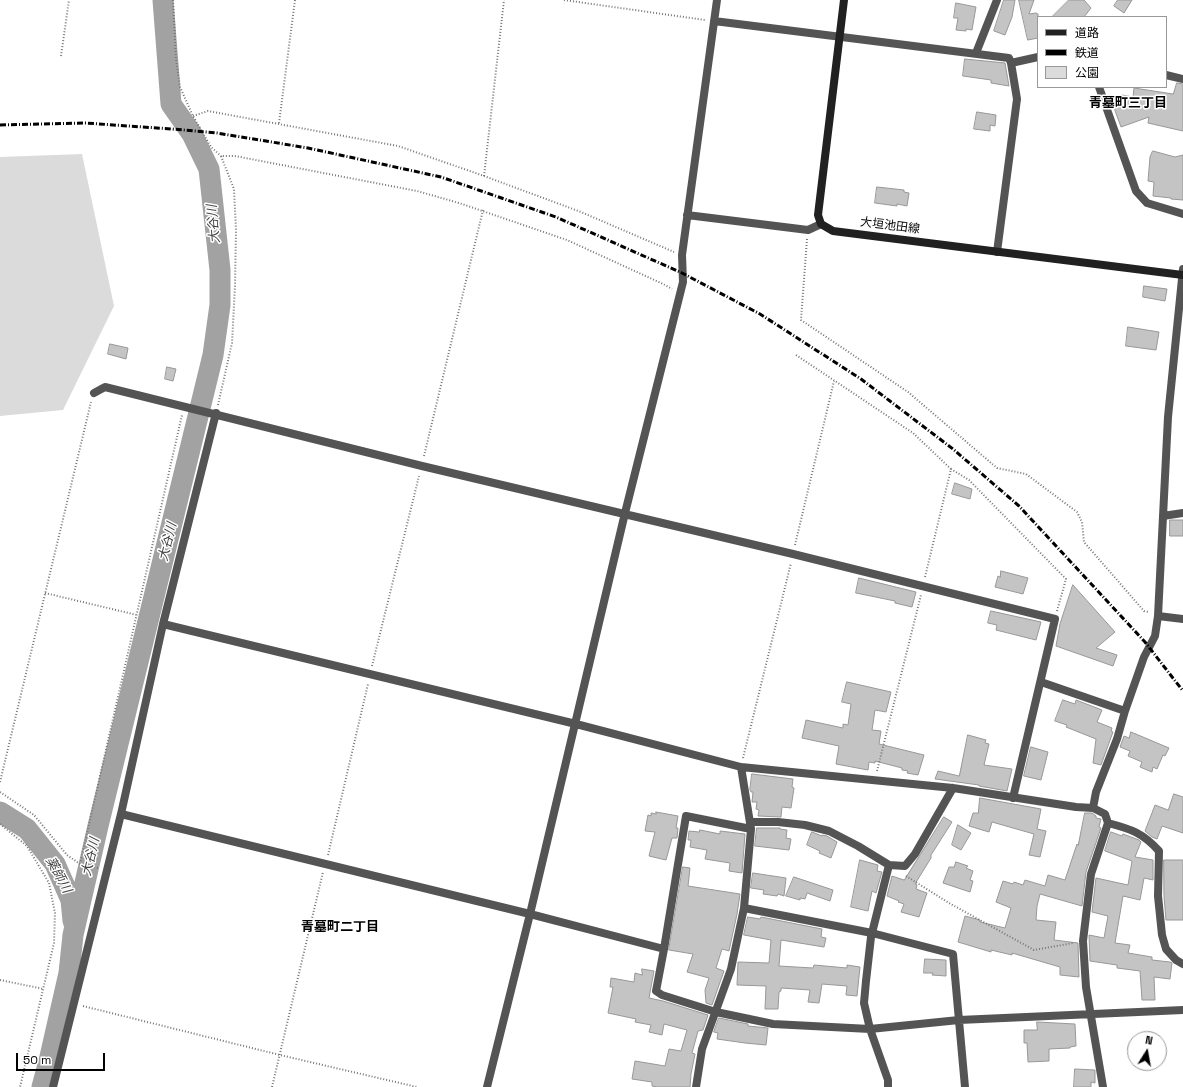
<!DOCTYPE html>
<meta charset="utf-8">
<style>
body{margin:0}
#map{position:relative;width:1183px;height:1087px;overflow:hidden;background:#fff;font-family:"Space Grotesk","Noto Sans JP",sans-serif}
canvas{display:block}
.legend{position:absolute;left:1037px;top:16px;width:130px;height:72px;box-sizing:border-box;background:#fff;border:1px solid #999;margin:0;padding:5px 7px;list-style:none;font-size:12px;color:#000}
.legend li{display:flex;align-items:center;gap:8px;height:20px}
.legend b{width:20px;border:1px solid #999}
.north{position:absolute;left:1127px;top:1031px;width:40px;height:40px;box-sizing:border-box;background:#fff;border:1px solid #999;border-radius:50%;rotate:11deg;font-size:11px;font-weight:700;line-height:16px;text-align:center;color:#000}
.north::after{content:'';display:block;margin:auto;width:14px;height:18px;background:#000;clip-path:polygon(50% 0,100% 100%,50% 72%,0 100%)}
.scale{position:absolute;left:16px;top:1053px;width:89px;height:18px;box-sizing:border-box;border:2px solid #000;border-top:0;padding-left:5px;font-size:12px;line-height:14px;white-space:nowrap;color:#000;-webkit-text-stroke:3px #fff;paint-order:stroke}
</style>
<div id="map">
<canvas width="1183" height="1087"></canvas>
<ul class="legend">
<li><b style="height:5px;background:#212121"></b>道路</li>
<li><b style="height:5px;background:#000"></b>鉄道</li>
<li><b style="height:11px;background:#dbdbdb"></b>公園</li>
</ul>
<div class="north">N</div>
<div class="scale">50 m</div>
</div>
<script>
const context = document.querySelector('canvas').getContext('2d');
context.lineJoin = 'round';
function fillPath(path, color) { context.fillStyle = color; context.fill(path, 'evenodd'); }
function stroke(path, color, width, dash) { context.strokeStyle = color; context.lineWidth = width; context.lineCap = dash ? 'butt' : 'round'; context.setLineDash(dash || []); context.stroke(path); }
function write(font, color, halo, rows, align = 'center') {
  context.font = font + ' "Space Grotesk","Noto Sans JP",sans-serif'; context.lineWidth = 3; context.setLineDash([]); context.textBaseline = 'middle'; context.strokeStyle = halo; context.fillStyle = color; for (const [text, x, y, turn = 0] of rows) {
    context.save(); context.translate(x, y); context.rotate((+turn || 0) * Math.PI / 180); context.textAlign = isNaN(turn) ? turn : align; if (halo) context.strokeText(text, 0, 0); context.fillText(text, 0, 0); context.restore();
  }
}
fillPath(new Path2D(`
 M82,154L114,306L63,410L0,416V157Z`), '#dbdbdb');
stroke(new Path2D(`
 M0,812L27,829L55,864L71,900L73,921
 M42,1087L49,1061L69,973L73,935L98,826L213,355L220,305V270L209,169L192,134L171,104L163,0`), '#a2a2a2', 21);
const building = new Path2D(`
 M1004,0H1015L1012,17L1005,35L994,31Z
 M1019,0H1034L1029,14L1036,13L1038,14V38L1028,40Z
 M1069,0H1084L1091,8L1084,17H1052Z
 M1118,0H1132L1124,13L1114,6Z
 M956,3L976,7L972,30L966,29V31L956,30L958,18H954Z
 M965,59L1005,63L1009,86L991,83V80L963,76Z
 M1177,83L1183,84V131L1148,123L1149,117L1121,127L1113,105L1121,102L1122,95L1133,97L1134,88L1173,94Z
 M977,112L996,115L995,126L990,125V131L974,129Z
 M1153,151L1175,157L1183,155V200L1171,199V198L1153,196L1154,182L1148,181L1150,157Z
 M877,187L904,190V192L909,193L907,206L897,204V206L875,203Z
 M1144,286L1167,289L1165,301L1143,297Z
 M1128,327L1159,332L1156,350L1126,346Z
 M110,344L128,348L126,359L108,354Z
 M167,367L176,369L173,381L165,379Z
 M955,483L972,489L970,499L952,494Z
 M1170,520H1183V536H1170Z
 M1001,571L1028,578L1023,594L995,587L998,576L1000,577Z
 M859,578L916,592L912,607L895,603V601L856,593Z
 M1073,585L1115,632L1096,648L1117,655L1113,666L1056,646L1060,624Z
 M991,611L1041,622L1036,640L996,630L997,625L988,623Z
 M847,682L891,692L886,712L875,710L872,730L881,731L879,744L924,755L918,775L907,773L908,771L902,770V768L875,761V763L869,762L868,770L836,764L839,746L802,738L806,720L843,728V724L848,725L851,704L842,702Z
 M1063,700L1075,704L1076,700L1102,710L1097,722L1112,728L1111,731L1113,732L1101,765L1093,763L1096,739L1066,727L1067,725L1055,721Z
 M1131,732L1169,748L1165,756L1163,755L1157,769L1153,767L1152,772L1140,767L1142,762L1128,756L1130,751L1120,747L1124,736L1129,738Z
 M968,735L986,740L985,743L989,744L984,765L1012,769L1007,791L979,786V785L935,779L938,771L959,776Z
 M1031,747L1048,752L1041,780L1024,776Z
 M752,774L793,779L792,787L794,788L791,808L782,807L781,817L758,816L759,810L756,809L757,802H752L753,792H751L750,790Z
 M1174,794L1183,797V833L1162,826L1157,839L1152,837L1145,831L1155,805L1168,810Z
 M980,798L1041,809L1037,829L1046,831L1040,857L1029,855L1034,834L992,822L989,832L969,826L973,813H978Z
 M656,812L678,816L676,828H678L677,838H672L666,860L649,856L655,832L645,831L648,815L651,816V813L656,814Z
 M1085,813H1092L1096,816V818L1101,819L1099,827L1101,828L1086,872L1082,906L1040,894L1037,906L1036,920L1056,922L1054,940L1078,943L1079,977L1060,975V967L1012,953V955L991,950V952L958,942L965,916L980,920V922L1005,928L1011,908L996,902L1003,881L1013,884L1014,882L1023,885L1025,880L1045,886L1048,875L1065,880L1077,844L1078,845Z
 M944,817L952,822L931,855V858L915,884L917,885L916,889L927,893L919,917L901,912L904,904L898,902L899,901L887,896L892,876L904,880Z
 M958,825L971,833L961,850L952,845Z
 M757,828H780V829L787,830L786,838L791,839L789,850L755,846Z
 M700,830L720,834V831L745,834L742,873L729,871L730,863L705,859L707,850L690,847L691,840H688L689,831L699,832Z
 M812,832L822,836V835L827,836L837,842L831,858L819,853L820,851L807,845Z
 M1111,832L1122,836L1123,834L1139,840L1141,842L1135,857L1153,860V880L1144,878L1140,900L1123,896L1115,943L1130,945L1128,953L1152,957V960L1170,962L1172,963L1170,979L1154,977L1155,1000H1142L1140,971L1117,968V965L1090,961L1089,935L1104,938L1108,916L1092,912L1096,878L1128,885L1132,861L1105,851Z
 M860,860L878,865L877,871L882,872L876,893L872,891L868,911L851,907Z
 M1164,860H1183V920H1166L1164,896Z
 M956,862L968,866L966,868L973,871L970,880L973,881L970,892L943,883L949,867H954Z
 M683,867L690,868L688,886L740,894L737,914L729,951L722,949L716,968L724,971L712,1005L706,1003L705,990L709,978L687,972L693,954L669,950Z
 M753,873L786,878L784,896L778,894L777,896L763,894L764,890L751,888Z
 M794,877L833,890L830,901L807,893L805,899L800,898V900L786,896Z
 M748,917L760,919L761,917L822,929L821,937L826,938L824,947L781,940L779,966L813,968L814,965L847,968V965L860,967L857,996L846,995L847,986L822,984L819,1003L808,1002L810,990L781,988V991L779,992L778,1009H765L766,986L737,985L738,962L769,963L771,940L744,935Z
 M925,959L946,960V976L932,975L933,973H924Z
 M642,969L654,971L649,998L663,1001L708,1015L703,1030L698,1031L692,1053L695,1054L691,1074L690,1087H657L652,1086V1082L632,1079L635,1061L665,1066L669,1049L681,1051L687,1030L664,1024L662,1035L649,1032L651,1025L635,1022L636,1019L608,1013L613,987H610L611,978L634,982L635,973L642,975Z
 M719,1018L748,1024V1026L768,1028L766,1045L745,1043L717,1039L718,1033L714,1032Z
 M1037,1022L1075,1024L1076,1046L1070,1047V1048L1049,1049V1061L1028,1062L1027,1043H1024V1030H1037Z
 M1075,1069L1095,1070V1083L1091,1082V1087H1074Z`);
fillPath(building, '#c4c4c4');
stroke(building, '#989898', 1);
stroke(new Path2D(`
 M173,0L176,59L180,87L193,116L211,147L221,156
 M564,0L705,20
 M61,56L69,0
 M193,116L208,111L398,146L484,176L581,212L674,252
 M279,123L295,0
 M484,176L504,0
 M807,239L801,320L908,392L997,468L1026,474L1077,512L1082,522L1084,542L1144,611L1149,612
 M796,355L913,433L951,469
 M218,405L232,343L235,286L236,230L234,189L221,156H235L417,191L459,203L567,240L663,284L672,289
 M424,456L483,210
 M795,545L834,381
 M925,577L951,469L969,480L1066,579L1057,611
 M45,593L137,615
 M372,666L419,476
 M743,758L791,563
 M877,771L921,595
 M0,782L91,402
 M0,792L34,815L67,855L80,864L98,868
 M0,824L27,846L49,883L55,913L54,943L20,1087
 M328,855L368,684
 M80,864L182,415
 M906,876L949,903L1034,950L1073,943
 M0,980L44,989
 M83,1006L280,1055L417,1087
 M272,1087L323,872`), '#767676', 2, [1, 2]);
stroke(new Path2D(`
 M714,21L1009,58L1011,63L1017,99L997,252
 M976,53L997,0
 M1011,63L1038,57
 M1166,75L1183,79
 M1099,87L1136,191L1147,203L1183,214
 M687,215L808,230L821,224
 M94,393L105,387L422,466L793,554L1055,619L1013,798
 M1163,516L1183,513
 M1158,616L1183,619
 M163,624L576,724L741,767L953,788L1076,807L1093,808L1105,814L1108,823C1131,829 1143,833 1159,851L1158,896L1162,935L1166,949L1176,960L1183,964
 M1041,682L1125,711
 M1093,808L1096,792L1117,739L1125,711L1144,657L1155,636L1158,616L1168,417L1183,269
 M121,814L530,914L664,949
 M750,822H778L805,825L829,831L858,846L889,865L905,866L915,854L953,788
 M751,829L686,816L664,949L656,991L662,995L716,1012L773,1024L870,1029L959,1020L1183,1010
 M744,908L872,933L953,954L965,1087
 M53,1087L121,814L163,624L216,413
 M487,1087L530,914L625,513L683,282L682,255L717,0
 M696,1087L702,1049L731,969L744,908L751,829L741,767
 M888,1087V1080L870,1029L864,1003L866,981L871,937L889,865
 M1103,1087L1086,987L1083,941L1091,874L1108,823`), '#545454', 8);
stroke(new Path2D(`
 M844,0L818,215L821,224L833,231L1183,275`), '#212121', 8);
stroke(new Path2D(`
 M0,125L85,123L172,129L217,133L308,148L441,177L556,217L682,273L760,314L861,379L953,449L1019,506L1145,642L1183,691`), '#000', 3, [6, 2, 1, 2]);
write('12px', '#000', '#fff', [
 ["大垣池田線",890,226,7]
]);
write('bold 13px', '#000', '#fff', [
 ["青墓町三丁目",1128,103],
 ["青墓町二丁目",340,927]
]);
write('italic 13px', '#434343', '#fff', [
 ["大谷川",214,224,-95],
 ["大谷川",168,542,-76],
 ["大谷川",91,857,-77],
 ["薬師川",58,875,61]
]);
</script>
